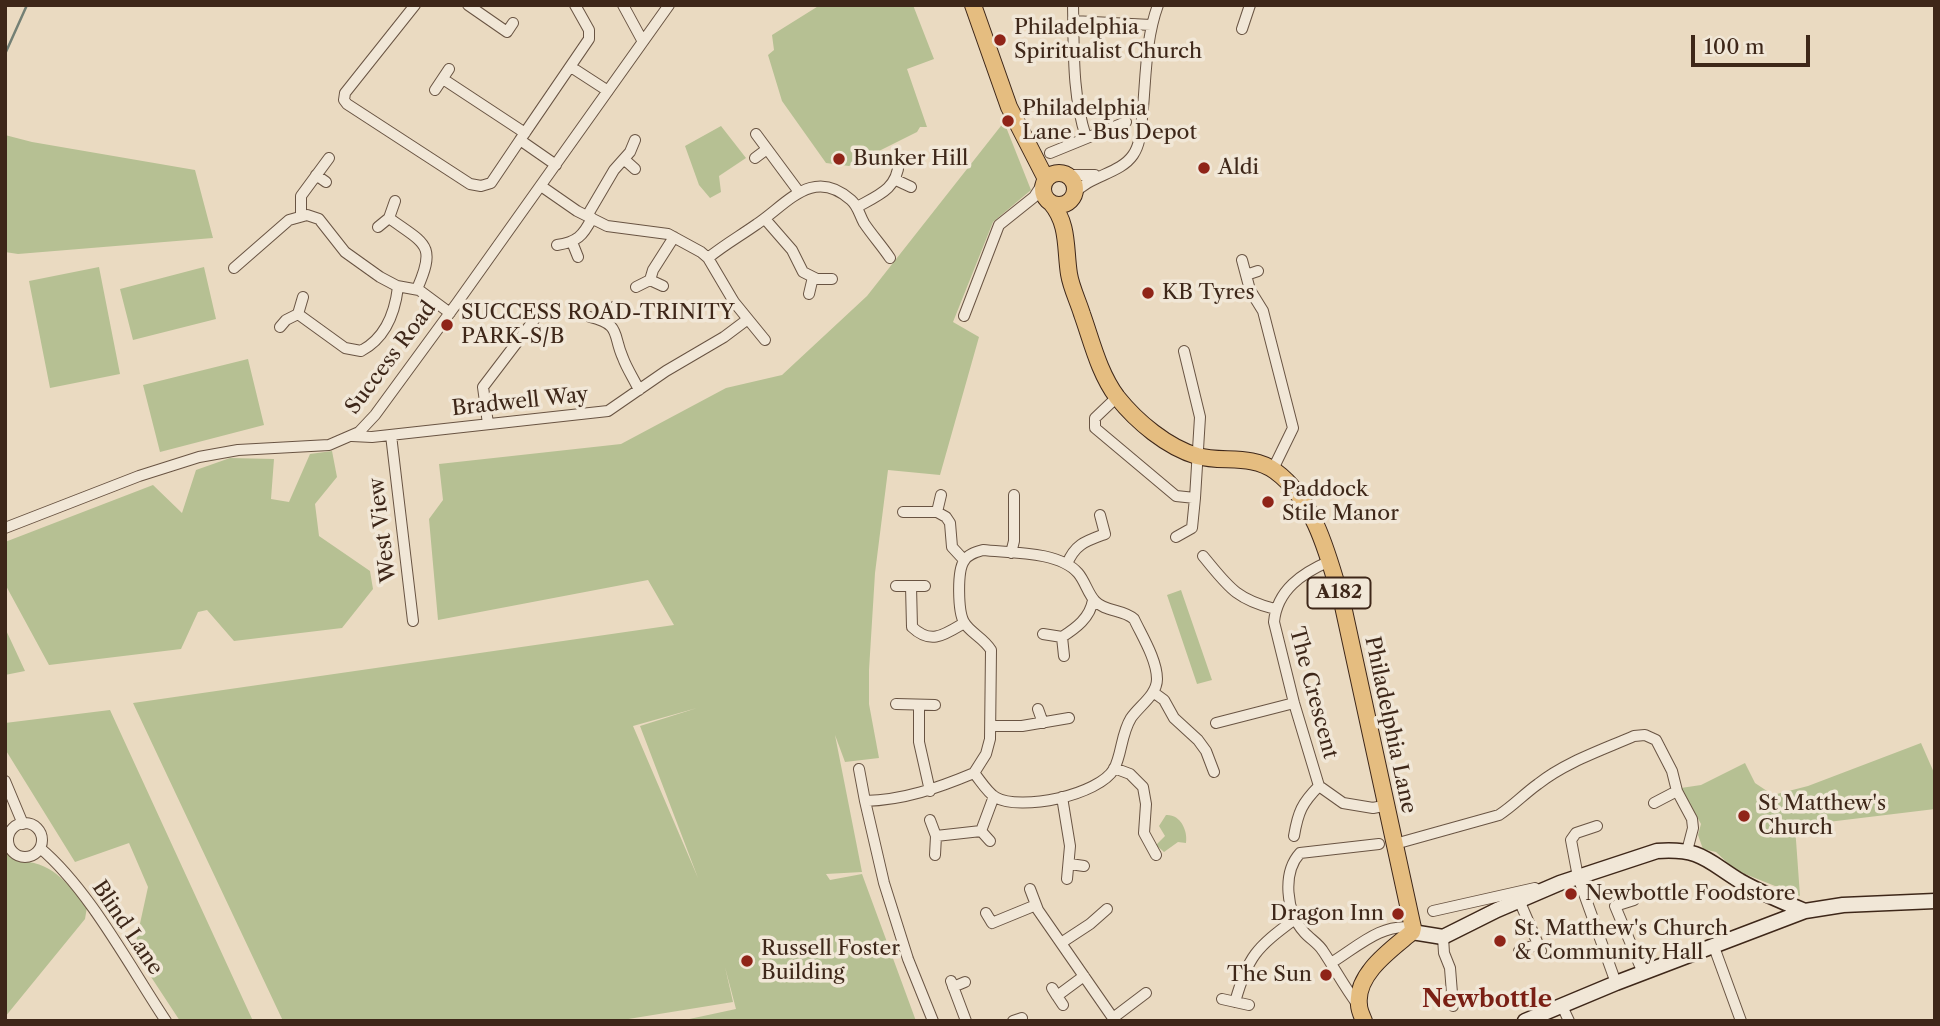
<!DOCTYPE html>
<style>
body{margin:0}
#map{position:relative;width:1940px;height:1026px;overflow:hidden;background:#eadac1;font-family:"Libre Caslon Text",serif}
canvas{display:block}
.frame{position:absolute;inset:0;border:7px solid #3e2719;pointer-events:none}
.scale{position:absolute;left:1691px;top:35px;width:119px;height:32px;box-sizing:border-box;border:4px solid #3e2719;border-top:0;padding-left:9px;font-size:21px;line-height:24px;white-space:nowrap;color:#3e2719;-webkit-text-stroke:5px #f1e7d7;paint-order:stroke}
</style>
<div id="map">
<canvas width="1940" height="1026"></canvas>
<div class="frame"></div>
<div class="scale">100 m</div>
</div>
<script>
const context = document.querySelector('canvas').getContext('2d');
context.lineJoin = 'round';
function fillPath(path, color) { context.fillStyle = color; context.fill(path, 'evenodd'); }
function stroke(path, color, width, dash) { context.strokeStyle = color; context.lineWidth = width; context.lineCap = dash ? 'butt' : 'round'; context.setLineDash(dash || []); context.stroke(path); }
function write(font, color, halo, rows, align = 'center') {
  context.font = font + ' "Libre Caslon Text",serif'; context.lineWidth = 7; context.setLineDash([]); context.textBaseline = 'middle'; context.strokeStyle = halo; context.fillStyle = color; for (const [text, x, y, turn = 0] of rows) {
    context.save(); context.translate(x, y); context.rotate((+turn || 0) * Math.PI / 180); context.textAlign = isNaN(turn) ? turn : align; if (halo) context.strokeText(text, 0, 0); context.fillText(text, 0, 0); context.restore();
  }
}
fillPath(new Path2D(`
 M820,5H913L934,59L907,69L927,127H920L917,132L849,166L826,163L782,101L768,55L774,50L772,35Z
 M1004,122L1031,190L993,222L953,322L979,337L940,475L888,470L875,573L869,670V704L879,758L845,762L835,735L862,872L826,874L830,880L862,874L916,1021H680L736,1009L725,967L733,1002L616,1021H283L133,703L674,625L648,580L438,620L429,519L443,500L439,464L621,444L726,388L782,375L867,296ZM697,708L640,726L698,878L633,726Z
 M721,126L746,158L719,176L721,192L710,198L699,185L685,146Z
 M5,135L32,142L195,170L213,238L18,254L5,252Z
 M99,267L120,374L50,388L29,281Z
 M204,267L216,319L133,340L120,289Z
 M248,359L264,425L160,452L143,385Z
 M332,451L337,477L315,504L319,536L370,571L373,589L342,628L234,641L207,610L198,612L181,649L49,665L5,584V542L153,485L182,513L196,470L230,458L274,459L271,499L289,502L310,454Z
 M1181,590L1212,680L1197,684L1167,595Z
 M5,628L25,671L5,675Z
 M110,710L253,1021H180L134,951L148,887L129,843L75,862L5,749V723Z
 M1921,743L1935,775V809L1795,826L1800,896L1735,870L1716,852L1703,849L1698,835L1701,824L1681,788L1701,785L1745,763L1755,783L1773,795L1808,786Z
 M1166,815C1180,814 1188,830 1186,843L1178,842L1164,852L1156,845L1165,836L1159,826Z
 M5,842L16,861C52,861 65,881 87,907L85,919L5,1017Z`), '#b6c093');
stroke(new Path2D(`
 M5,54L27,5`), '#748075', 2.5);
const street = new Path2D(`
 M415,5L345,93L344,100L347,104L470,184L481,186L491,183L520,140
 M468,5L507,32L513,23
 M623,5L642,40
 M1073,5C1074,50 1072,94 1086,137
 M1073,21L1151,25
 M1242,29L1250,5
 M571,67L608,91
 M443,79L525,133
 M435,90L449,69
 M756,134L799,192
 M1050,153L1126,122
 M755,158L767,149
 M625,160L635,169
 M556,165L520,140L589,39V30L575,5
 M316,175L326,182
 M1067,175H1095
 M896,180L911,187
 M541,186L577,211L607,226L668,234L701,252L708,258L734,302L765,340
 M1074,194C1090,175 1120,174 1133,155C1142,142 1141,123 1143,108C1146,73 1146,38 1158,5
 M857,207C879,195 897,189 899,162
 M301,215V196L329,158
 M587,216L614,170L630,152L635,140
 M389,218C425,244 437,244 417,289
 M765,219L792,250L803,272L817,279H832
 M378,227L389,218L395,201
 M572,242L578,257
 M557,245C577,242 583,236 592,218
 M708,258C724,245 740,236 757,224C787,204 813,166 851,200C858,206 859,214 864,223C872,235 882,246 890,258
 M1242,260L1250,290L1263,311L1293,428L1273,469
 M234,268L289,220L307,215L319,219L345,252L380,277L397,286L419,290L450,313
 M1246,275L1258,271
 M650,280L653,270L674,237
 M636,287L650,280L663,286
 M809,294L813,277
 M298,314L345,348L361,351C386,338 395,312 398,287
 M964,316L999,225L1034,197L1043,183
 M590,317C622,325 612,334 623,358C627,369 634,379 639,390
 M604,321L614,307
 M280,327L286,320L298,314L303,297
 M1117,397L1095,418V428L1176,496L1195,498L1200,417L1184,351
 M488,424L483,387L534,320
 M391,435L413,621
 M352,436L372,437L608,411L666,371L724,337L748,319
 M903,512H937L946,517L950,523L952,547L964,560
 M937,512L941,495
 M5,528L139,476L199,457L238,450L329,445L359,432L375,415L457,303L669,5
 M1176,537L1192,528L1195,498
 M1011,553L1014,541V495
 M1203,556C1228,586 1235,599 1275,609
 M1330,561C1302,573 1277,590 1274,622L1294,703L1319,786L1343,803L1373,808L1388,805
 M1067,564C1075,544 1086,541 1105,534L1100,515
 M896,586H925
 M911,586L912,627C931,645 944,635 964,623
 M1043,634L1062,637C1076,628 1090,618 1093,600
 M1062,637L1064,656
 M1153,692L1164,700L1174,718L1198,740L1206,751L1214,772
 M896,704L935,705
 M919,705V742L930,791
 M1038,709L1043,723
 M1216,723L1294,703
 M992,726H1022L1069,718
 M1114,768L1130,774L1143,787L1146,804L1144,833L1156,855
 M859,769L865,801C904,800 938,788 974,773C980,780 987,792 995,797C1020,812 1099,795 1114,769C1122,754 1121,734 1131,718C1139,706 1157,695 1157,679C1157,660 1142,636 1134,619C1123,609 1105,612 1095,601C1088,594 1085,581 1078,573C1059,551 1010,553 983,550C976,552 968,554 964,561C957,571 958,612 964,622C969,632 984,638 991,650L990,739L986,754L974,773
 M5,781L23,824
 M1062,797L1070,846L1067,879
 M865,801L884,883L908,959L933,1021
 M1654,803L1677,791
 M930,820L936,836L935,855
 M8 840a17 17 0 1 1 34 0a17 17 0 1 1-34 0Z
 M1597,826L1576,833L1571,840L1578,877L1616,983
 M981,831L994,796
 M936,836L981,831L990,841
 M1294,836C1298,812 1302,803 1319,786
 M1395,844L1499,815C1513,806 1524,794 1538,784C1566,762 1602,750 1634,736L1645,735L1656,740L1672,771L1677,791L1692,819L1693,828L1687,851
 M40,848C89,889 130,967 166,1021
 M1070,864L1084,866
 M1030,889L1038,910L1115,1021
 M1519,900L1541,951
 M1634,900L1615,906L1643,973
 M1433,911L1535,888
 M986,913L992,923L1036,905
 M1443,937L1444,953L1450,968L1453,1006
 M1061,943L1090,924L1107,909
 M1714,947L1741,1021
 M1519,951L1538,944
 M1331,963C1356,948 1382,922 1413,928
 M951,981L966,1021
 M953,987L965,982
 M1052,988L1057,996L1084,976
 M1057,996L1063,1005
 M1222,999L1249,1005
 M1235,1002C1248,956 1256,948 1295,919
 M1358,1005C1345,988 1335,969 1323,951C1318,943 1310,939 1304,932C1286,912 1282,873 1300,853L1379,844
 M1562,1006L1569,1021
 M1113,1018L1146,993
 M1013,1021L1022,1018`);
const secondary = new Path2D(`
 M1412,932L1443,937L1497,910L1560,883L1657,851C1701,848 1706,860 1740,881C1761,893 1783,902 1805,911
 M1525,1021L1616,983L1805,911L1843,905L1935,901`);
const primary = new Path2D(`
 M973,5L1009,107L1046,179
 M1043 189a16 16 0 1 1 32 0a16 16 0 1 1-32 0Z
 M1051,203C1069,224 1065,249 1069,274C1071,287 1078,301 1082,314C1092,342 1099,373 1117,397C1137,422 1167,447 1197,456C1223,463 1251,454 1275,471C1316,501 1329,559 1343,606L1413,928L1412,932C1392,949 1355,974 1359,1005C1359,1010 1362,1016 1364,1021`);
stroke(street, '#695443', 12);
stroke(secondary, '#3e2719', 17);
stroke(primary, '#3e2719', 18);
stroke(street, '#f1e7d7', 10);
stroke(secondary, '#f1e7d7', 14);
stroke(primary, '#e5bd80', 16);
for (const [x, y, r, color] of [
 [1000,40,7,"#8f2418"],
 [1008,121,7,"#8f2418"],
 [839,159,7,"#8f2418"],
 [1204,168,7,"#8f2418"],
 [1148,293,7,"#8f2418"],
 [447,325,7,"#8f2418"],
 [1268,502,7,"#8f2418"],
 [1744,816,7,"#8f2418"],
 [1571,894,7,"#8f2418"],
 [1398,914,7,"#8f2418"],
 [1500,941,7,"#8f2418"],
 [747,961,7,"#8f2418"],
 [1326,975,7,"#8f2418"]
]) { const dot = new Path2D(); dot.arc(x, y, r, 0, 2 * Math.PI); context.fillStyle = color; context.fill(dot); stroke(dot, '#f1e7d7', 2.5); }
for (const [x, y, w] of [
 [1339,593,63]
]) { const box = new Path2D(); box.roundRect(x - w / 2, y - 15.5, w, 31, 5); context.fillStyle = '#f1e7d7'; context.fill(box); stroke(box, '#3e2719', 2); }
write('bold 19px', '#3e2719', null, [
 ["A182",1339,593]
]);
write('21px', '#3e2719', '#f1e7d7', [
 ["Philadelphia",1014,28],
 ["Spiritualist Church",1014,52],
 ["Philadelphia",1022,109],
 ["Lane - Bus Depot",1022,133],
 ["Bunker Hill",853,159],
 ["Aldi",1218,168],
 ["KB Tyres",1162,293],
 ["SUCCESS ROAD-TRINITY",461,313],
 ["PARK-S/B",461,337],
 ["Paddock",1282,490],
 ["Stile Manor",1282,514],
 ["St Matthew's",1758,804],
 ["Church",1758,828],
 ["Newbottle Foodstore",1585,894],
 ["Dragon Inn",1384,914,"right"],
 ["St. Matthew's Church",1514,929],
 ["& Community Hall",1514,953],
 ["Russell Foster",761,949],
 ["Building",761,973],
 ["The Sun",1312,975,"right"]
], 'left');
write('21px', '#3e2719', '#f1e7d7', [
 ["Success Road",391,358,-53],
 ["Bradwell Way",520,402,-6],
 ["West View",383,530,-97],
 ["The Crescent",1313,693,75],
 ["Philadelphia Lane",1390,725,78],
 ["Blind Lane",127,928,56]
]);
write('bold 24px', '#7a1f14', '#f1e7d7', [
 ["Newbottle",1487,1000]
]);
</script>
